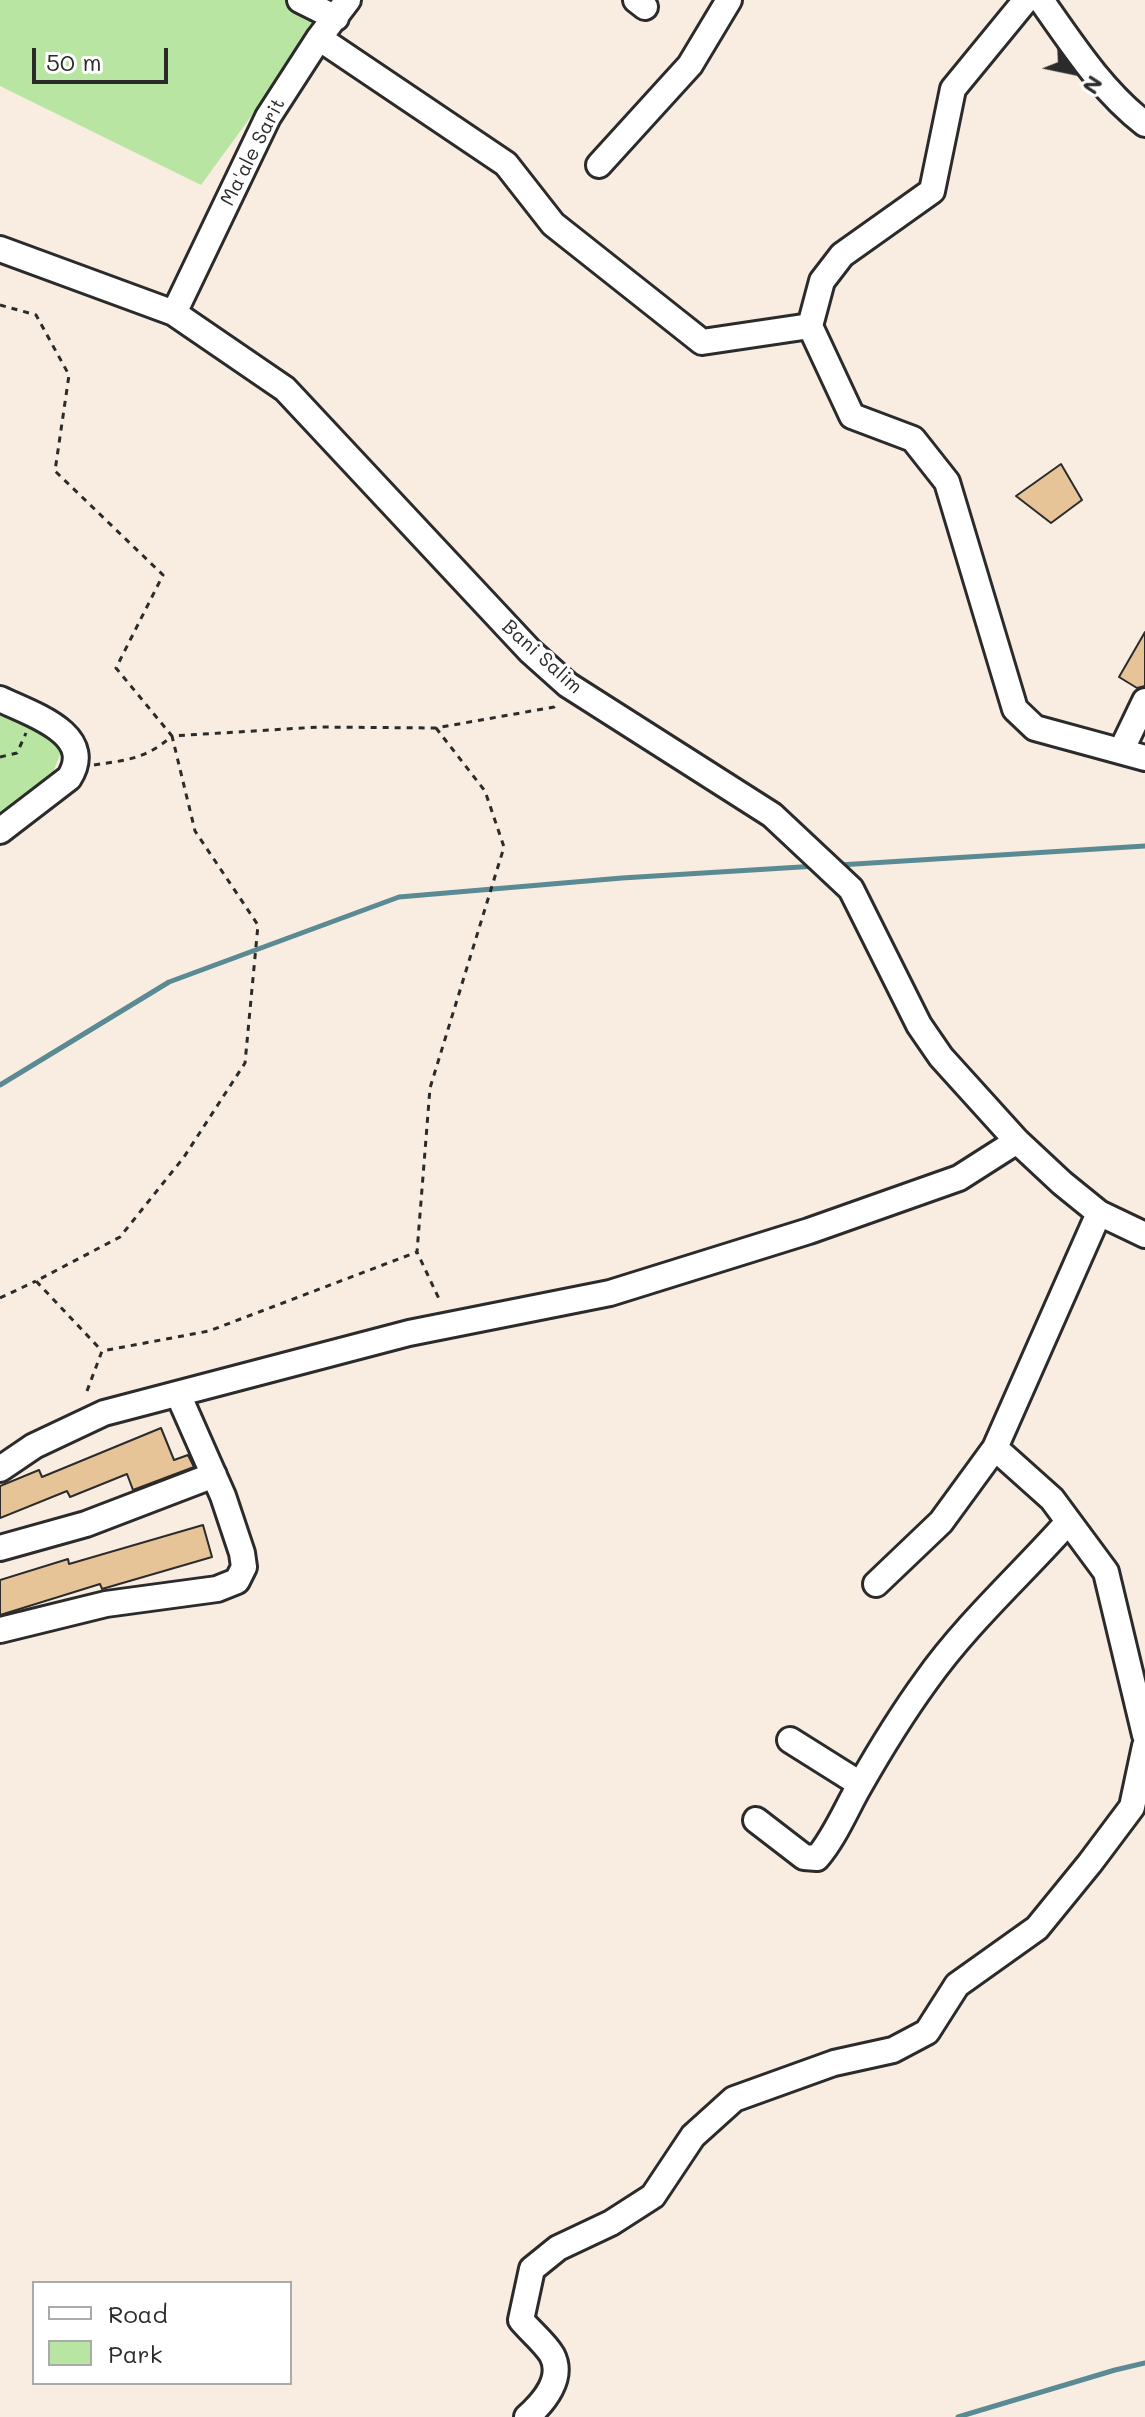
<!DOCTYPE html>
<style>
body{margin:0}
#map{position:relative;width:1145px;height:2417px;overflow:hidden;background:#f8ede0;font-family:Mali,sans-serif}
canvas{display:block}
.legend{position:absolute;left:32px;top:2281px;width:260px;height:104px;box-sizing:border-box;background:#fff;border:2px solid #aaa;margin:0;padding:10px 14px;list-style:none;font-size:24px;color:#2b2b2b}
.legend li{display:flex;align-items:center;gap:16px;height:40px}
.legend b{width:40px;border:2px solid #aaa}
.north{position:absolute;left:1033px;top:32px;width:80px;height:80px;-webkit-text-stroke:6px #fff;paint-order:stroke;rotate:123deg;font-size:22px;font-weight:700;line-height:32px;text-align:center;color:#2b2b2b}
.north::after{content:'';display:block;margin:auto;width:28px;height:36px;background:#2b2b2b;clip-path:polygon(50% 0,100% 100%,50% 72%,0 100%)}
.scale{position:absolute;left:32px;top:48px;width:136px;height:36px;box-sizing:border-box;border:4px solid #2b2b2b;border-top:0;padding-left:10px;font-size:24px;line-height:28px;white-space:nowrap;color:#2b2b2b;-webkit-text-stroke:6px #fff;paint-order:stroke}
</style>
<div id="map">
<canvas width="1145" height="2417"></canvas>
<ul class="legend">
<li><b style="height:10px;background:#fff"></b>Road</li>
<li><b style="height:22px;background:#b9e5a3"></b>Park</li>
</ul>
<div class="north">N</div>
<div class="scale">50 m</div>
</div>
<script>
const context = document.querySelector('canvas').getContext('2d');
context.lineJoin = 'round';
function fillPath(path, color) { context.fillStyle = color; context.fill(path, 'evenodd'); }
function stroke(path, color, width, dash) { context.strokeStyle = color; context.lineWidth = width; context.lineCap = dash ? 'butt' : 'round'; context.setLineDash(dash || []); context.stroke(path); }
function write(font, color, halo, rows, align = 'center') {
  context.font = font + ' Mali,sans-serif'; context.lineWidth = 6; context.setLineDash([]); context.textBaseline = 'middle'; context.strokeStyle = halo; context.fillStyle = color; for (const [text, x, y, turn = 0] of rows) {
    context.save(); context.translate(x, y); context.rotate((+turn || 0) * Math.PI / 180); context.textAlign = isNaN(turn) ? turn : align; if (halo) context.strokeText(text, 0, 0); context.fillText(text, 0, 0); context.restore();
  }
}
fillPath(new Path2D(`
 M0,0H336L201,185L0,86Z
 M0,711L46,734L61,752L50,780L0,824Z`), '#b9e5a3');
stroke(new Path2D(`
 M839,865L1145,846
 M0,1085L169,982L399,897L622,878L817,866
 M958,2417L1115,2370L1145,2363`), '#5a8a93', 5);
const building = new Path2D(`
 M1061,464L1082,500L1051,523L1016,496Z
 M1145,632V686L1137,688L1119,677Z
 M161,1428L174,1460L188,1455L194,1467L133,1490L127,1474L70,1497L67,1491L0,1518V1486L39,1470L42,1477Z
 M203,1525L212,1557L102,1589L100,1584L0,1615V1580L68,1559L69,1564Z`);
fillPath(building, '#e7c498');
stroke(building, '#2b2b2b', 2);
const minor = new Path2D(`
 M300,0L336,18
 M636,0L645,7
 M1026,0L953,89L932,191L842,255L822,281L810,326L852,416L913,439L947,482L1015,709L1035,728L1145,758
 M1041,0C1072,44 1102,91 1145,124
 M319,38L506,164L553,224L702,342L810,326
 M599,165L690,65L729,0
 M0,249L174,313L285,389L530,651L568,685L772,815L851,889L919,1025L941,1057L1017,1141L1062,1183L1099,1213L1145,1235
 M174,313L268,117L319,38L348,0
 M0,699C31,714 97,734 69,778L0,831
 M1121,751L1145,701
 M995,1448L1052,1499L1106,1572L1145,1735
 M0,1469L34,1446L104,1413L409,1333L610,1293L809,1231L959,1178L1017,1141
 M0,1548L86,1524L214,1475
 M876,1584L941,1522L995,1448L1099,1213
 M0,1630L106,1604L217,1589L237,1581L244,1567L242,1553L223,1496L178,1394
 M790,1740L860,1784
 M756,1820L804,1857L817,1858C835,1837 846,1809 860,1785C880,1750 902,1714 926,1681C967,1623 1021,1575 1068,1522
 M527,2417C544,2402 564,2378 552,2355C545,2343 530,2331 521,2320L532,2269L558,2248L611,2223L653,2196L693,2136L734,2099L834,2063L893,2050L927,2032L957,1985L1037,1928L1090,1863L1132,1807L1145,1746`);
stroke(minor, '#2b2b2b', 30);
stroke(new Path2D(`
 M0,305L36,315L69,375L55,471L163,575L116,668L172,736L319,727L436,728L554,707L557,702
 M436,728L485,791L504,847L430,1088L417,1252L440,1301
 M0,757L17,753L26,733
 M94,765C127,760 146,759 172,736L195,831L258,925L245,1063L184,1157L120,1237L36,1281L102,1351
 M0,1298L36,1281
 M87,1391L102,1351L209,1331L417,1252`), '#2b2b2b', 3, [6, 6]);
stroke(minor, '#fff', 24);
write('20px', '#2b2b2b', '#fff', [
 ["Ma'ale Sarit",253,152,-63],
 ["Bani Salim",542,657,42]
]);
</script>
